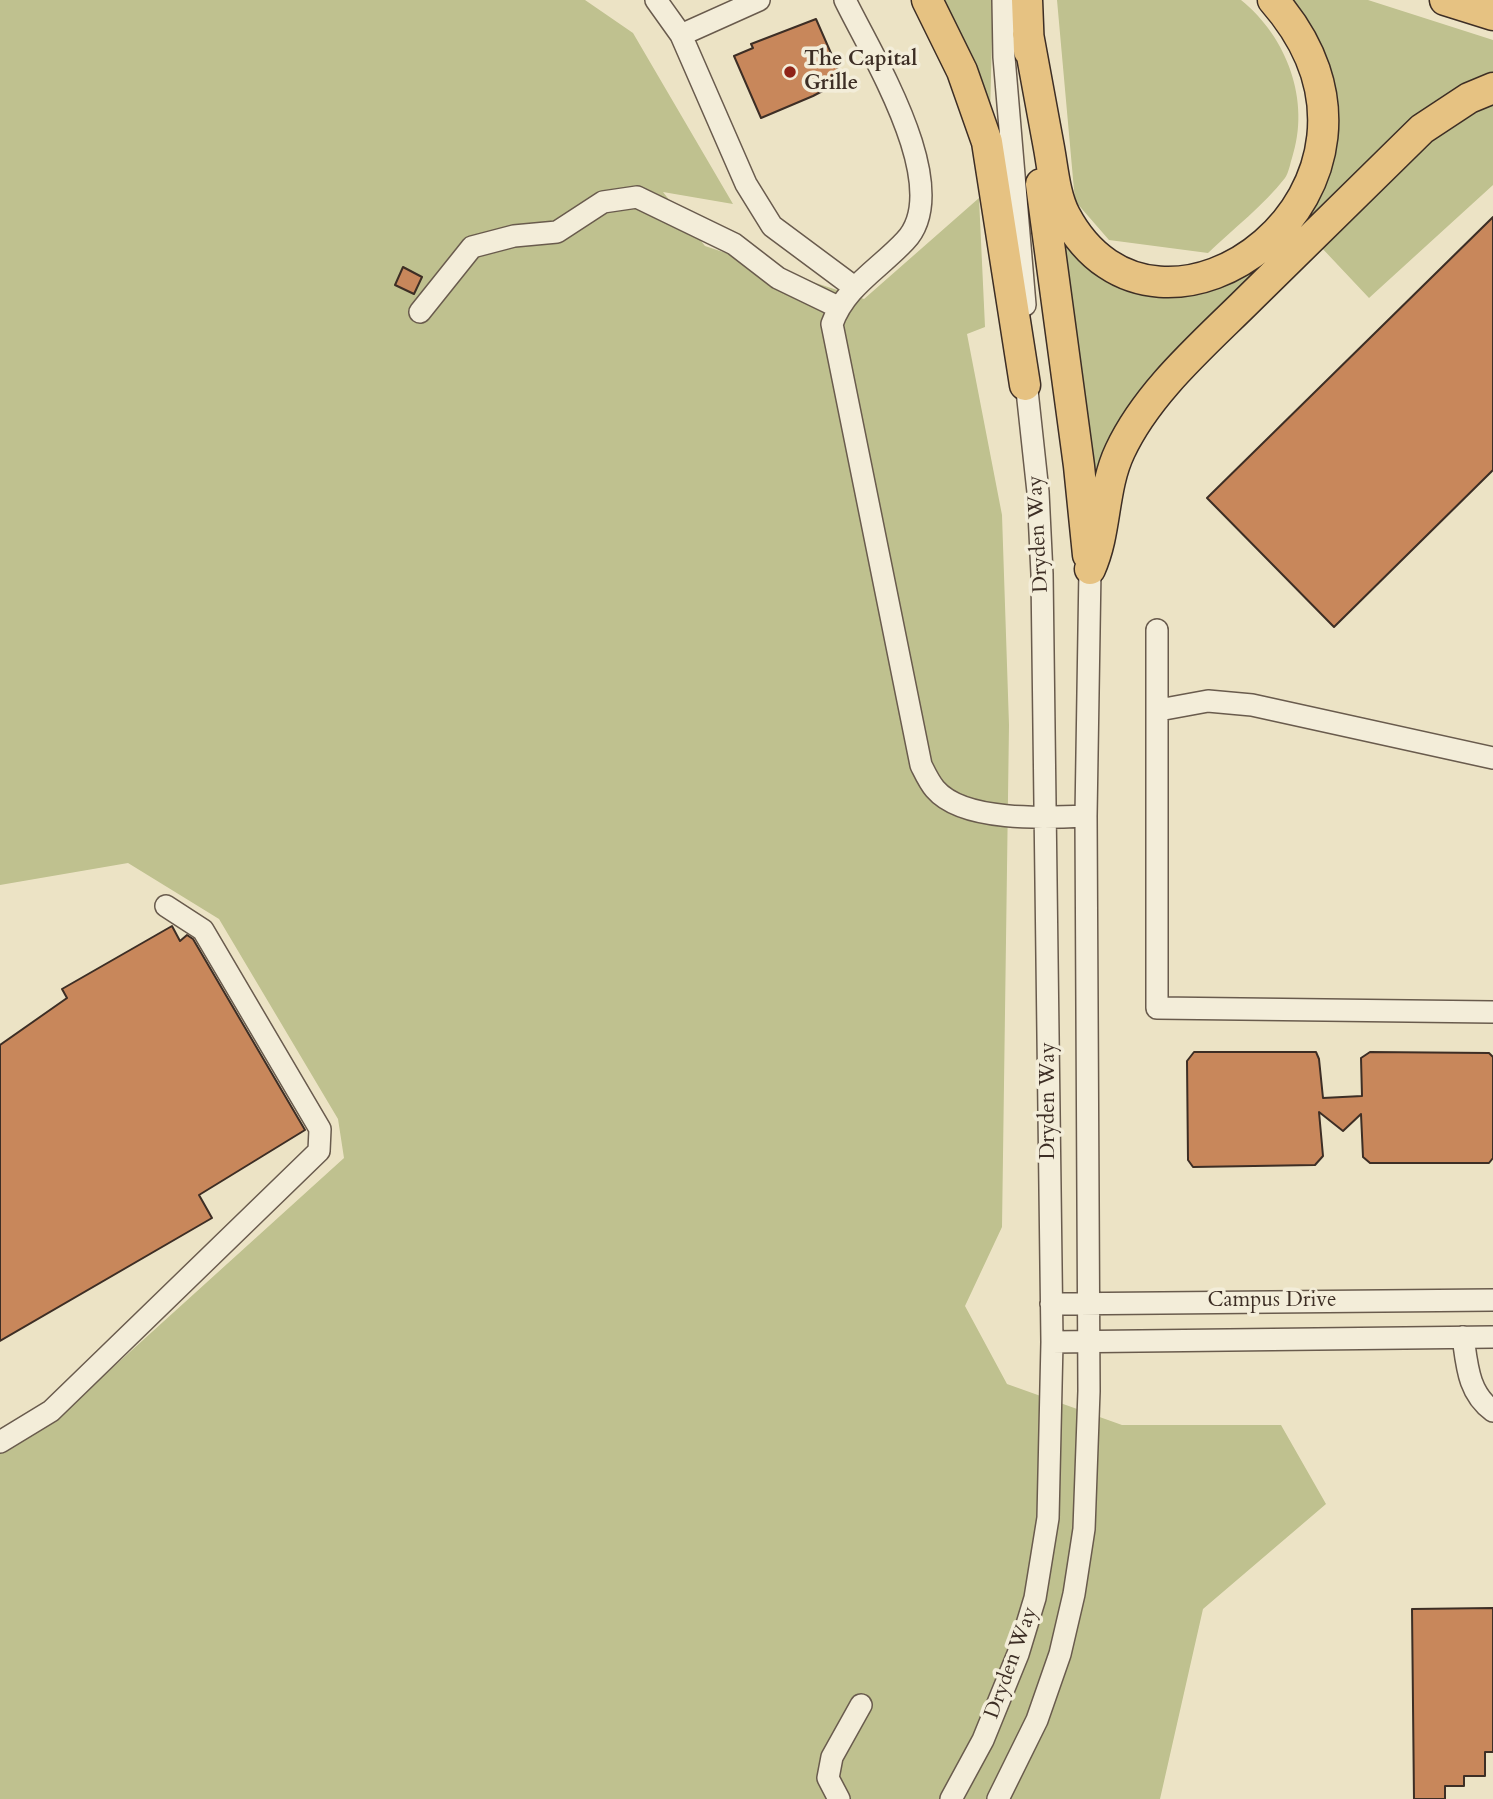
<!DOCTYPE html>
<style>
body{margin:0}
canvas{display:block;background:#ece3c5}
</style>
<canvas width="1493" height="1799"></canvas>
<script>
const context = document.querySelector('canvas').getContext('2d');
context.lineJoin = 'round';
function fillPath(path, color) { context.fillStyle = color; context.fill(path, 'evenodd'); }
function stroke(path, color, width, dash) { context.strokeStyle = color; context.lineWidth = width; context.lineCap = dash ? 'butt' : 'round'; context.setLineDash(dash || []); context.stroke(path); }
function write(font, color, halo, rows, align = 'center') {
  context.font = font + ' Cardo,serif'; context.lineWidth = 7; context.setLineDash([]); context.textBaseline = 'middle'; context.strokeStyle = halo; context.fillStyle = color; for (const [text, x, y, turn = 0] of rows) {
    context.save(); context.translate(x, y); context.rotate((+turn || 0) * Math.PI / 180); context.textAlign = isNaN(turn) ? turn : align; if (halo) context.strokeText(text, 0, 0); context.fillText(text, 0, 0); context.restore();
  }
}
fillPath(new Path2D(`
 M0,0H585L633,33L733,204L663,192L705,246L864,299L979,198L985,327L967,334L1002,515L1009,725L1002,1227L965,1306L1007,1384L1122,1425H1281L1326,1504L1203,1609L1160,1799H0V1453L57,1418L344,1158L338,1119L219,919L128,863L0,885Z
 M945,0H993L990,114Z
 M1057,0H1241C1287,37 1311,101 1292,158C1290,164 1289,172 1285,178C1264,205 1233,229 1208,253L1109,240L1075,201Z
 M1285,0H1368L1493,40V79L1113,438L1094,472L1058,229L1094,265L1230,279L1333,138L1334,109L1329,75Z
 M1493,101V185L1369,298L1320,246L1454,119Z`), '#bfc18f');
const building = new Path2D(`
 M816,19L841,76L832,80L834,85L813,96L761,118L734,56L753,48L751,44Z
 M1493,217V470L1334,627L1207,498Z
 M403,267L422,277L414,294L395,285Z
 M172,926L180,941L187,935L193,939L305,1130L199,1195L212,1218L0,1341V1045L67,998L62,989Z
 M1194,1052H1316L1319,1059L1323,1098L1362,1096L1361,1058L1370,1052L1489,1053L1493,1057V1158L1489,1163H1370L1363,1157L1361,1114L1343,1131L1319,1112L1323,1156L1315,1165L1193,1167L1188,1160L1187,1061Z
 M1493,1608V1752H1485V1776H1464V1786H1445V1799H1414L1412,1609Z`);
fillPath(building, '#c8875b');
stroke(building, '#3d2e25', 2);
const minor = new Path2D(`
 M656,0L681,35L746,184L772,226L854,287
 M845,0C871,54 956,188 905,241C879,269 845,287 832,324L921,765C925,773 929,782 935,789C963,822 1045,818 1086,816
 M1003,0L1004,57L1025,305
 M681,35L759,0
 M420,312L472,247L514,236L557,232L603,202L637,197L734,244L778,278L838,307
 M1157,630V1008L1493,1012
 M1159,710L1208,701L1252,705L1493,758
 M1051,1304L1493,1300
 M1463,1337C1467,1365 1468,1393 1493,1411
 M1052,1342L1493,1337
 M0,1442L51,1411L319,1151L320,1129L203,930L166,906
 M839,1799L828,1778L832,1757L861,1705
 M951,1799L983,1740L1018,1654L1035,1598L1048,1518L1052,1342L1042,574L1038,492L1025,372
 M998,1799L1037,1720L1060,1654L1074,1594L1084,1529L1089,1391L1086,816L1090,569`);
const highway = new Path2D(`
 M927,0L962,71L987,142L1025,385
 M1027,0L1029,51
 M1445,0L1493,15
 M1028,34C1035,72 1042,110 1049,148C1053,170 1055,196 1065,215C1158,391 1436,186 1273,0
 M1041,184L1079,466L1088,555
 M1090,569C1107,531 1102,489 1120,451C1148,391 1205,343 1251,297C1308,241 1365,185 1422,129L1469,98L1493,88`);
stroke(minor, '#695b4d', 24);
stroke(highway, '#3d2e25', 33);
stroke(minor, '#f3edd9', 21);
stroke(highway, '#e6c282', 30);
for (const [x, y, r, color] of [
 [790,72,7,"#8f2418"]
]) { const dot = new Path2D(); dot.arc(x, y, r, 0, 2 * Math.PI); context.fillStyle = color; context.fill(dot); stroke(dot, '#f3edd9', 2.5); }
write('bold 21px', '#3d2e25', '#f3edd9', [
 ["The Capital",804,60],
 ["Grille",804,84]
], 'left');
write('21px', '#3d2e25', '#f3edd9', [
 ["Dryden Way",1039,534,-93],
 ["Dryden Way",1049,1101,-90],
 ["Campus Drive",1272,1301],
 ["Dryden Way",1012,1663,-70]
]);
</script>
